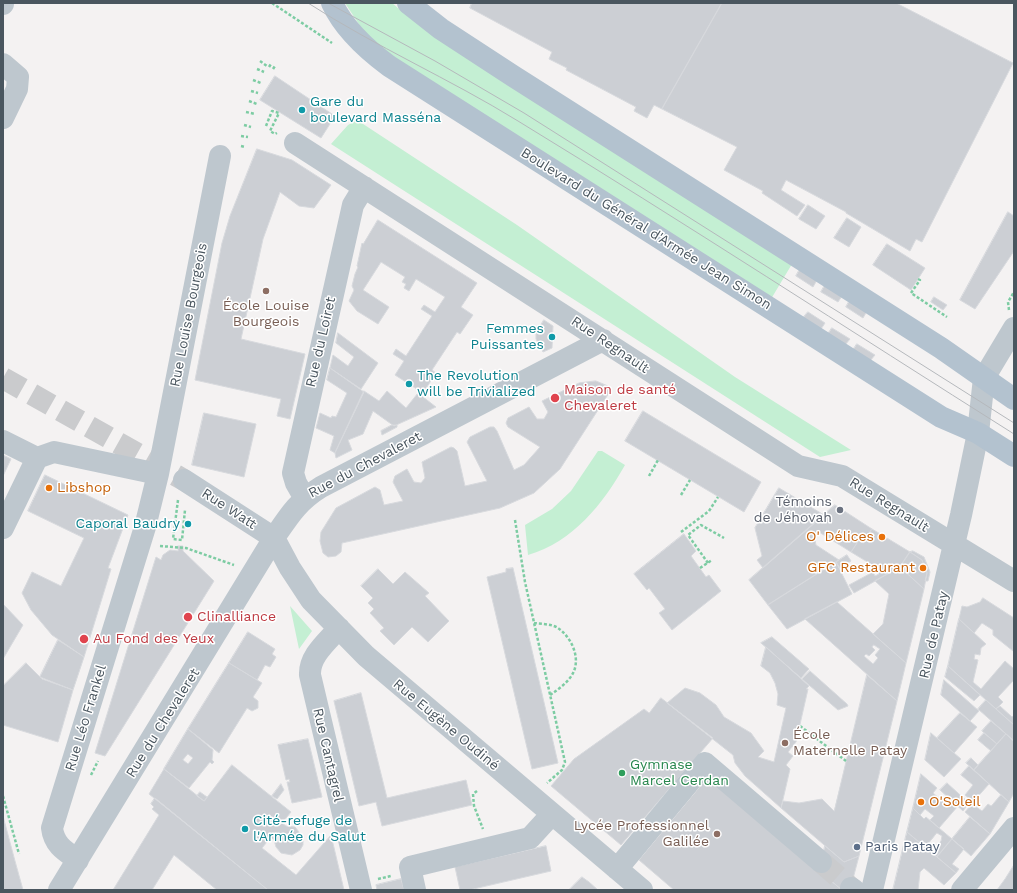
<!DOCTYPE html>
<meta charset="utf-8">
<style>
body{margin:0}
#map{position:relative;width:1017px;height:893px;overflow:hidden;background:#f4f2f2;font-family:"Work Sans",sans-serif}
canvas{display:block}
.frame{position:absolute;inset:0;border:4px solid #4a565f;pointer-events:none}
</style>
<div id="map">
<canvas width="1017" height="893"></canvas>
<div class="frame"></div>
</div>
<script>
const context = document.querySelector('canvas').getContext('2d');
context.lineJoin = 'round';
function fillPath(path, color) { context.fillStyle = color; context.fill(path, 'evenodd'); }
function stroke(path, color, width, dash) { context.strokeStyle = color; context.lineWidth = width; context.lineCap = dash ? 'butt' : 'round'; context.setLineDash(dash || []); context.stroke(path); }
function write(font, color, halo, rows, align = 'center') {
  context.font = font + ' "Work Sans",sans-serif'; context.lineWidth = 3; context.setLineDash([]); context.textBaseline = 'middle'; context.strokeStyle = halo; context.fillStyle = color; for (const [text, x, y, turn = 0] of rows) {
    context.save(); context.translate(x, y); context.rotate((+turn || 0) * Math.PI / 180); context.textAlign = isNaN(turn) ? turn : align; if (halo) context.strokeText(text, 0, 0); context.fillText(text, 0, 0); context.restore();
  }
}
fillPath(new Path2D(`
 M345,3H392L404,13L792,264L771,299L386,56L366,35Z
 M357,120L517,225L735,377L851,450L820,457L331,144L348,125Z
 M598,451H602L625,465C603,504 573,542 528,555L525,525L552,509L571,491Z
 M290,606L312,631L299,649Z`), '#c4efd3');
const building = new Path2D(`
 M472,3H722L662,109L654,105L647,118L634,111L636,107L566,70L567,68L549,59L552,52L470,8Z
 M722,3H896L1013,63L922,242L916,239L910,251L846,213V212L786,180L781,190L805,205L797,216L762,193L763,191L724,170L737,147L662,109Z
 M275,76L335,116L321,138L260,100Z
 M257,149L292,160L331,185L314,208L299,206L280,192L263,239L241,339L305,354L290,419L277,416L281,399L195,380L222,243L230,216Z
 M808,205L825,216L816,229L799,219Z
 M1008,212L1014,216V251L975,309L960,300Z
 M847,218L861,227L849,247L834,238Z
 M378,220L477,283L461,307L473,315L460,334L457,332L432,370L436,373L423,393L395,375L404,361L393,354L396,349L406,356L432,316L421,309L424,305L435,312L445,297L416,279L409,291L404,288L406,284L402,282L405,277L381,262L363,290L389,307L378,324L357,311L349,301L354,290L352,286L355,274L358,267L357,266L362,243L363,244Z
 M887,244L925,268L911,290L873,265Z
 M800,269L817,280L813,287L796,276Z
 M825,285L842,296L838,302L821,292Z
 M934,297L947,305L943,310L931,302Z
 M850,300L867,311L863,318L846,307Z
 M808,312L825,323L821,329L803,318Z
 M544,320L553,326L552,348L543,352L536,339V333Z
 M832,328L850,339L845,345L828,334Z
 M338,333L378,363L361,389L330,368L333,355L348,366L354,357L336,343Z
 M857,344L875,355L870,361L853,350Z
 M330,368L364,392L335,453L330,450L334,436L316,428L320,413L331,418L332,416L336,417L347,393L327,380Z
 M596,381L608,386L609,393L560,469L534,493L500,508L342,543L341,552L336,556L328,557L323,553L320,541L321,532L336,508L375,487L380,490L384,505L403,501L393,482L395,476L407,469L414,482L421,483L425,478L422,462L451,447L454,448L457,451L465,486L487,481L467,442L470,437L490,427H494L497,431L514,470L524,465L540,447L508,427L506,423L508,418L529,407L537,419H544L548,412L542,401L579,383Z
 M364,391L379,401L387,391L406,408L418,393L436,407L394,426L373,411L363,434L348,440L352,450L336,458L335,453Z
 M643,411L761,482L744,512L625,441Z
 M204,413L256,424L244,477L192,465Z
 M392,425H397V427L382,435L381,431Z
 M3,455L11,459L3,476Z
 M45,475L128,515L108,568L111,569L84,657L52,635L31,610L22,593L32,572L61,586L84,538L28,511Z
 M779,488L824,515L763,568L757,560L762,556L755,528Z
 M835,505L872,529L863,543L859,540L851,552L819,532L815,540L816,545L839,560L768,605L749,580Z
 M872,529L910,552L900,567L854,593L849,585L873,572L875,576L879,574L874,566L851,552L859,540L863,543Z
 M684,534L696,551L691,556L706,577L709,575L721,591L672,630L659,613L665,609L649,588L647,590L634,574Z
 M178,546H183V551L214,581L105,756L95,753L156,557L161,560L163,555L170,550L178,551Z
 M913,551L924,557L930,572L928,581H925L927,573L922,560L910,552Z
 M910,552L922,560L927,573L924,589L900,567Z
 M847,555L851,561L840,568L836,562Z
 M836,562L852,594L787,629L768,605Z
 M900,567L924,589L906,663L873,634L883,624L889,594L875,581Z
 M513,568L558,763L532,769L487,577L506,572V569Z
 M378,569L393,584L405,572L429,593L425,596L449,621L428,642L412,627L394,645L380,631L384,628L370,613L374,609L368,603L373,598L361,586Z
 M983,598L1014,618L1013,651L993,635V630L982,623L974,633L959,619L962,606L967,607L980,602Z
 M837,602L906,663L897,701L805,619ZM874,645L880,649L875,655L878,658L873,664L864,656L866,654L869,656L875,650L872,647Z
 M3,604L23,625L3,659Z
 M959,619L986,644L981,648L980,655L975,654L974,659L978,660L973,682L981,689L1005,661L1014,669V682L1013,681L998,697L1003,702L996,709L948,666Z
 M248,632L275,649L272,654L276,657L270,667L265,665L257,680L229,663Z
 M772,637L809,669L801,678L761,643Z
 M58,640L84,657L73,690L40,677Z
 M766,647L809,686L806,689H808L796,742L788,752L793,756L786,765L790,769L781,808L745,776L735,763L733,755L667,703L685,688L700,693L716,705L724,717L751,733L764,751L758,757L774,762L786,708L777,705L778,694L775,683L770,673L761,666Z
 M26,663L42,679L73,690L58,742L3,725V686Z
 M229,663L262,683L253,697L258,701V708L252,711L247,708L219,753L188,729Z
 M948,666L980,695L974,701L945,677Z
 M810,671L847,704L848,706L838,710L802,679Z
 M867,675L897,701L859,856L844,862L781,808L783,801L799,803L822,799L834,811Z
 M944,680L979,711L970,721L941,695Z
 M361,693L387,798L466,780L472,805L382,826L376,802L359,806L334,701Z
 M661,698L713,738L621,845L551,786L574,759L644,709L649,713Z
 M986,700L1014,725L1013,740L978,709Z
 M1000,706L1012,717L1014,715V725L996,709Z
 M960,713L977,727L954,753L937,738Z
 M991,721L1006,734L997,744L982,731Z
 M188,729L213,750L212,760L214,762L212,764L210,762L189,788L164,769ZM188,754L193,758L188,764L183,760Z
 M931,733L961,759L944,777L925,760Z
 M984,733L997,744L991,751L978,740Z
 M1006,734L1014,742V793L1009,802L974,770Z
 M308,739L322,797L292,803L287,782H290L289,779L286,780L278,745Z
 M971,758L978,765L974,770L966,763Z
 M232,765L291,812L282,823L286,826L295,827L303,837V845L300,850L292,855L281,853L276,847L274,840L271,837L262,848L296,875L331,835L344,890H268L149,794L164,769L204,801Z
 M969,766L989,784L973,802L965,795L973,785L961,775Z
 M921,774L937,788L933,793L941,800L946,796L958,806L939,828L930,820L934,816L925,809L920,815L913,808Z
 M708,777L842,890H674L639,860Z
 M947,783L969,803L963,811L940,790Z
 M281,784L284,790L277,799L272,796Z
 M200,792L207,797L204,801L197,796Z
 M1001,795L1009,802L990,834L965,812L971,805L975,806L982,811L988,804L991,806Z
 M155,798L268,890H217L174,855L152,890H113L159,815L152,809L154,807L151,804Z
 M913,808L924,819L926,817L952,839L937,857L907,832ZM937,833L942,836L941,841L937,846L936,844L933,846L929,843Z
 M3,816L15,861L23,890H3Z
 M970,817L990,834L971,856L952,839Z
 M907,832L956,873L944,885L924,868L920,872L918,890H893Z
 M952,839L964,849L952,864L959,869L956,873L937,857Z
 M546,846L551,871L469,890H460L455,867Z
 M825,846L844,862L859,856L850,890H842L819,871Z
 M1014,865V890H997L1005,879Z
 M582,877L589,882L598,890H569Z
 M401,879L404,890H377L376,885Z`);
fillPath(building, '#cccfd4');
stroke(building, '#d7d9dd', 1);
stroke(new Path2D(`
 M3,378L184,480
 M821,862L851,888`), '#cacbcd', 22, [22, 11]);
stroke(new Path2D(`
 M272,3L332,43
 M260,61L267,66
 M269,67L271,64
 M257,69L264,72
 M273,69L275,66
 M253,80L261,83
 M251,91L258,93
 M249,101L257,104
 M246,112L255,114
 M244,125L251,127
 M266,126L272,111L279,113L270,131L275,134L277,133
 M241,136L248,137
 M241,146L245,147
 M918,279L920,280L911,293L947,317
 M1009,310L1008,302L1014,292
 M649,476L658,460
 M681,495L690,480
 M178,500L173,539L182,540L185,510
 M515,520L525,582L565,762L562,770L547,783
 M681,532L709,511L718,497
 M160,546L186,548L234,565
 M708,563L688,535L701,525L724,538
 M700,568L712,560
 M534,623C542,624 552,624 558,628C571,637 580,656 574,671C570,681 559,689 550,695
 M800,726L846,761
 M91,775L98,761
 M477,791L473,794L474,806L483,829
 M3,796L19,854
 M378,879L391,876`), '#7dcca3', 2.5, [3, 2]);
stroke(new Path2D(`
 M3,4V3
 M3,64L18,77L17,89L3,118
 M295,143L798,466L842,476L1014,581
 M3,441L37,458L54,452L158,474
 M184,480L274,538L290,568L311,600L366,656L642,890
 M304,497L296,483L293,473L353,205L364,187
 M3,528L37,458
 M339,628C327,642 309,656 310,675L361,890
 M78,860C65,851 54,845 52,828L145,527L158,474L220,156
 M617,869L705,763L821,862
 M851,888L854,890
 M59,890L274,538C289,516 297,502 321,487L603,340
 M415,890L410,867L530,838L552,814
 M872,890L961,515L978,433L984,378L1014,328
 M962,890L1014,828`), '#bec7ce', 22);
stroke(new Path2D(`
 M332,3C344,29 366,49 389,66L941,417L978,433L1014,456
 M408,3L441,29L513,76L941,348L1014,399`), '#b3c2cf', 22);
stroke(new Path2D(`
 M308,3C376,47 450,79 518,121C685,223 849,330 1014,434
 M328,3L435,61L524,113L1014,423`), '#b5b8bc', 1);
for (const [x, y, r, color] of [
 [302,110,4,"#0f9aa8"],
 [266,291,4,"#8d6e63"],
 [552,337,4,"#0f9aa8"],
 [409,384,4,"#0f9aa8"],
 [555,398,5,"#e0444e"],
 [49,488,4,"#e8710a"],
 [840,510,4,"#6b7280"],
 [188,524,4,"#0f9aa8"],
 [882,537,4,"#e8710a"],
 [923,568,4,"#e8710a"],
 [188,617,5,"#e0444e"],
 [84,639,5,"#e0444e"],
 [785,743,4,"#8d6e63"],
 [622,773,4,"#2e9e5b"],
 [921,802,4,"#e8710a"],
 [245,829,4,"#0f9aa8"],
 [717,834,4,"#8d6e63"],
 [857,847,4,"#5c6f8a"]
]) { const dot = new Path2D(); dot.arc(x, y, r, 0, 2 * Math.PI); context.fillStyle = color; context.fill(dot); stroke(dot, '#fff', 1.5); }
write('14px', '#0d838f', '#fff', [
 ["Gare du",310,102],
 ["boulevard Masséna",310,118],
 ["Femmes",544,329,"right"],
 ["Puissantes",544,345,"right"],
 ["The Revolution",417,376],
 ["will be Trivialized",417,392],
 ["Caporal Baudry",180,524,"right"],
 ["Cité-refuge de",253,821],
 ["l'Armée du Salut",253,837]
], 'left');
write('14px', '#4a565f', '#fff', [
 ["Boulevard du Général d'Armée Jean Simon",646,229,32],
 ["Rue Louise Bourgeois",189,315,-79],
 ["Rue du Loiret",321,342,-77],
 ["Rue Regnault",610,345,34],
 ["Rue du Chevaleret",365,465,-28],
 ["Rue Regnault",889,505,32],
 ["Rue Watt",229,509,33],
 ["Rue de Patay",934,635,-77],
 ["Rue Léo Frankel",86,718,-73],
 ["Rue du Chevaleret",163,723,-58],
 ["Rue Eugène Oudiné",446,725,40],
 ["Rue Cantagrel",328,755,77]
]);
write('14px', '#785e54', '#fff', [
 ["École Louise",266,306],
 ["Bourgeois",266,322],
 ["École",793,735,"left"],
 ["Maternelle Patay",793,751,"left"],
 ["Lycée Professionnel",709,826,"right"],
 ["Galilée",709,842,"right"]
]);
write('14px', '#be3a42', '#fff', [
 ["Maison de santé",564,390],
 ["Chevaleret",564,406],
 ["Clinalliance",197,617],
 ["Au Fond des Yeux",93,639]
], 'left');
write('14px', '#c56008', '#fff', [
 ["Libshop",57,488],
 ["O' Délices",874,537,"right"],
 ["GFC Restaurant",915,568,"right"],
 ["O'Soleil",929,802]
], 'left');
write('14px', '#5b616d', '#fff', [
 ["Témoins",832,502],
 ["de Jéhovah",832,518]
], 'right');
write('14px', '#27864d', '#fff', [
 ["Gymnase",630,765],
 ["Marcel Cerdan",630,781]
], 'left');
write('14px', '#4e5e75', '#fff', [
 ["Paris Patay",865,847]
], 'left');
</script>
